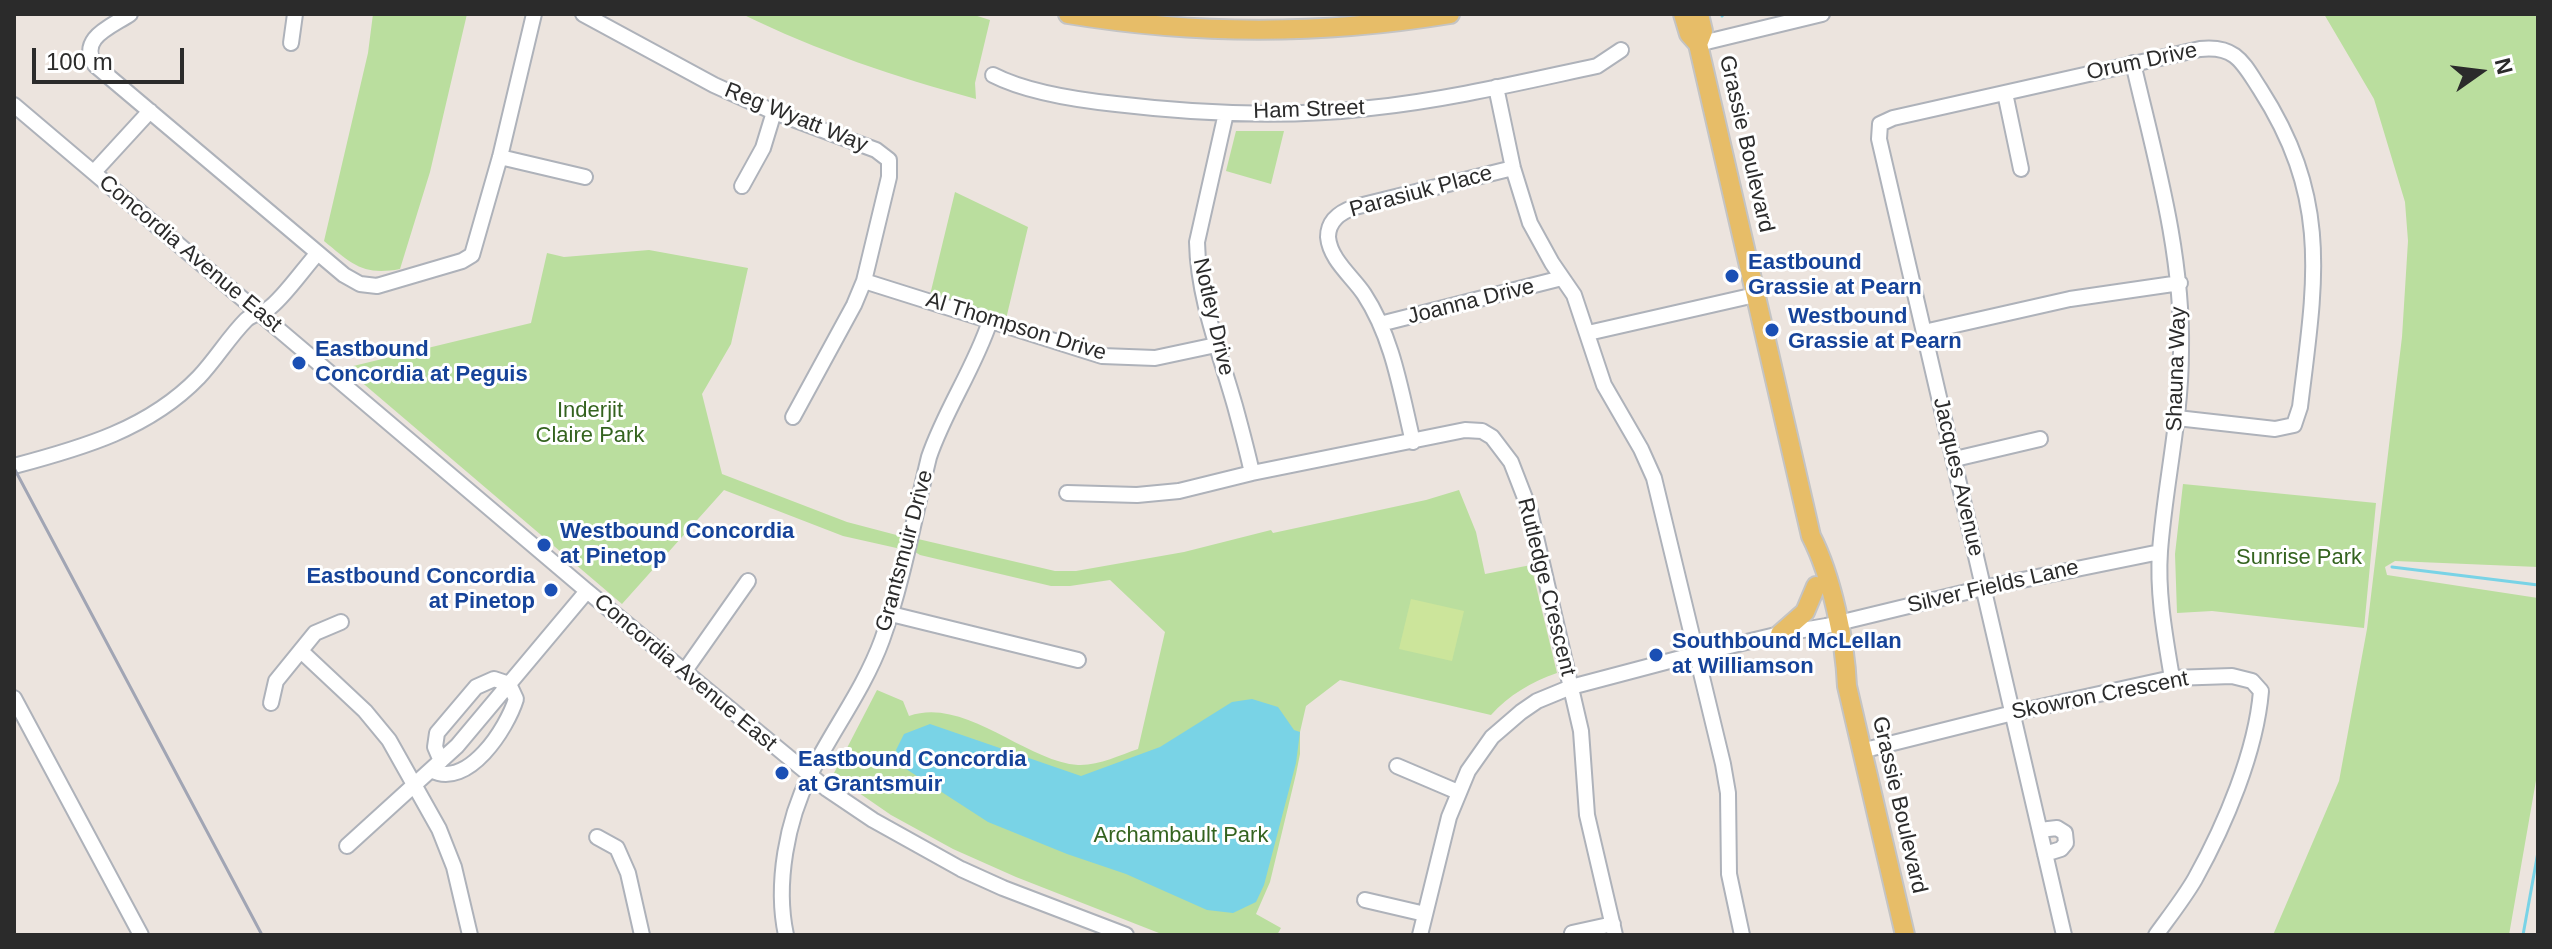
<!DOCTYPE html>
<style>
body{margin:0}
#map{position:relative;width:2552px;height:949px;overflow:hidden;background:#ece4de;font-family:Helvetica,sans-serif}
canvas{display:block}
.frame{position:absolute;inset:0;border:16px solid #2b2b2b;pointer-events:none}
.north{position:absolute;left:2440px;top:32px;width:80px;height:80px;-webkit-text-stroke:6px #fff;paint-order:stroke;rotate:76deg;font-size:22px;font-weight:700;line-height:32px;text-align:center;color:#2b2b2b}
.north::after{content:'';display:block;margin:auto;width:28px;height:36px;background:#2b2b2b;clip-path:polygon(50% 0,100% 100%,50% 72%,0 100%)}
.scale{position:absolute;left:32px;top:48px;width:152px;height:36px;box-sizing:border-box;border:4px solid #2b2b2b;border-top:0;padding-left:10px;font-size:24px;line-height:28px;white-space:nowrap;color:#2b2b2b;-webkit-text-stroke:6px #fff;paint-order:stroke}
</style>
<div id="map">
<canvas width="2552" height="949"></canvas>
<div class="frame"></div>
<div class="north">N</div>
<div class="scale">100 m</div>
</div>
<script>
const context = document.querySelector('canvas').getContext('2d');
context.lineJoin = 'round';
function fillPath(path, color) { context.fillStyle = color; context.fill(path, 'evenodd'); }
function stroke(path, color, width, dash) { context.strokeStyle = color; context.lineWidth = width; context.lineCap = dash ? 'butt' : 'round'; context.setLineDash(dash || []); context.stroke(path); }
function write(font, color, halo, rows, align = 'center') {
  context.font = font + ' Helvetica,sans-serif'; context.lineWidth = 6; context.setLineDash([]); context.textBaseline = 'middle'; context.strokeStyle = halo; context.fillStyle = color; for (const [text, x, y, turn = 0] of rows) {
    context.save(); context.translate(x, y); context.rotate((+turn || 0) * Math.PI / 180); context.textAlign = isNaN(turn) ? turn : align; if (halo) context.strokeText(text, 0, 0); context.fillText(text, 0, 0); context.restore();
  }
}
fillPath(new Path2D(`
 M373,14H467L430,172L400,269C363,276 352,264 324,241L368,53Z
 M742,14H971L990,20L975,83L976,99C896,77 817,51 742,14Z
 M2324,14H2538V567L2395,561L2385,567L2387,575L2538,598V769L2509,935H2273L2339,781L2367,629L2402,337L2408,241L2405,202L2374,99Z
 M1236,131H1284L1271,184L1226,171Z
 M955,192L1028,227L1006,319L930,295Z
 M649,250L748,268L731,344L702,394L722,474L847,522L904,537L901,549L843,536L724,490L622,604L345,368L531,323L547,253L564,257Z
 M2183,484L2376,503L2364,628L2212,611L2177,613L2175,554Z
 M1459,490L1476,532L1485,574L1531,565L1557,673C1531,682 1509,695 1491,715L1340,680L1306,706L1300,732V754L1296,774L1270,882L1256,914L1281,928L1277,935H1164L1016,877L953,849L891,815L833,775L877,690L903,701L909,716C964,696 1025,761 1078,765C1098,766 1120,755 1138,749L1165,632L1110,580L1070,586H1051L920,555L915,552L918,539L1055,571H1076L1184,552L1271,530L1273,533L1426,500Z`), '#bade9e');
fillPath(new Path2D(`
 M1411,599L1464,611L1452,661L1399,649Z`), '#cce59b');
fillPath(new Path2D(`
 M1252,699L1278,707L1294,730L1300,732L1296,763L1264,885L1256,902L1233,913L1207,910L1126,874L1067,854L988,822L903,767L896,750L904,734L930,724L1081,776L1160,747L1232,702Z`), '#79d3e6');
stroke(new Path2D(`
 M1722,16L1724,14
 M2392,567L2538,585
 M2523,935L2538,852`), '#79d3e6', 3);
const minor = new Path2D(`
 M130,14C111,27 78,38 95,65L344,275L360,284L377,286L462,261L472,255L500,157L534,14
 M583,14L714,85L774,112L876,150L889,160V177L864,281L854,305L793,417
 M291,43L295,14
 M1698,44L1822,14
 M2133,63C2155,158 2183,252 2181,351C2181,418 2165,484 2160,551C2157,593 2165,636 2172,678
 M993,75C1028,93 1078,100 1116,104C1200,114 1286,118 1370,108C1447,100 1522,82 1597,66L1621,50
 M1496,87L1513,168L1530,223L1552,263L1574,295L1604,385L1641,449L1654,478L1723,764L1728,793L1729,874L1742,935
 M2005,93L2021,169
 M14,105L587,591L827,789L873,820L961,869L1003,888L1126,935
 M1226,113L1197,242C1198,298 1220,353 1235,406C1241,428 1247,450 1252,473
 M500,157L585,177
 M94,172L150,111
 M742,186L763,148L774,112
 M864,281L1102,356L1155,358L1216,345
 M1380,324L1562,278
 M1924,332L2070,299L2180,283
 M1588,333L1755,295
 M1413,442C1401,392 1393,338 1364,294C1353,277 1330,260 1328,237C1328,221 1340,212 1355,207L1513,168
 M1955,459L2040,439
 M14,466C82,448 149,429 199,377C216,359 229,337 246,320C252,314 261,313 268,309C282,300 305,267 317,254
 M1067,493L1137,495L1179,491L1252,473L1465,430L1482,431L1492,437L1511,462L1530,511L1581,731L1587,815L1615,935
 M891,614L1078,660
 M301,651L365,711L389,740L439,829L454,867L470,935
 M684,672L748,581
 M14,698L141,935
 M271,703L276,681L315,633L341,622
 M1861,751L2013,713L2172,678L2232,676L2252,681L2261,691C2256,752 2225,825 2195,879C2184,898 2169,917 2156,935
 M1397,766L1458,792
 M431,770C468,790 507,728 516,699L509,684L494,679L476,687L437,733L435,747L441,761
 M2040,830L2057,828L2065,833L2066,843L2061,849L2045,854
 M597,837L617,848L628,873L642,935
 M347,846L457,746L587,591
 M1365,900L1425,914
 M1572,933L1613,924
 M786,935C775,884 787,820 810,775C833,729 864,689 882,640C903,581 914,518 929,457C945,410 974,369 990,321
 M1420,935L1449,817L1468,771L1492,737L1521,712L1537,701L1571,687L1696,654L1780,634L1826,626L1983,588L2160,552
 M2064,935L1879,139L1880,124L1893,118L2200,49C2236,45 2243,63 2260,89C2332,201 2315,283 2300,407L2294,425L2275,429L2177,418`);
const major = new Path2D(`
 M1068,14C1195,35 1322,35 1450,14
 M1683,14L1689,34L1698,44
 M1699,14L1703,31L1698,44L1811,536C1832,577 1845,641 1847,686L1905,935
 M1780,634L1805,612L1816,586`);
stroke(minor, '#aeb2ba', 18);
stroke(major, '#c4c4c4', 22);
stroke(minor, '#fff', 14);
stroke(major, '#e7bd68', 18);
stroke(new Path2D(`
 M14,468L262,935`), '#a1a5b4', 3);
for (const [x, y, r, color] of [
 [1732,276,8,"#1a4fb4"],
 [1772,330,8,"#1a4fb4"],
 [299,363,8,"#1a4fb4"],
 [544,545,8,"#1a4fb4"],
 [551,590,8,"#1a4fb4"],
 [1656,655,8,"#1a4fb4"],
 [782,773,8,"#1a4fb4"]
]) { const dot = new Path2D(); dot.arc(x, y, r, 0, 2 * Math.PI); context.fillStyle = color; context.fill(dot); stroke(dot, '#fff', 3); }
write('22px', '#2b2b2b', '#fff', [
 ["Orum Drive",2142,62,-12],
 ["Ham Street",1309,110,-2],
 ["Reg Wyatt Way",796,118,22],
 ["Grassie Boulevard",1746,144,77],
 ["Parasiuk Place",1421,192,-15],
 ["Concordia Avenue East",190,254,40],
 ["Joanna Drive",1471,302,-14],
 ["Notley Drive",1213,317,77],
 ["Al Thompson Drive",1016,327,17],
 ["Shauna Way",2177,369,-88],
 ["Jacques Avenue",1958,477,77],
 ["Grantsmuir Drive",905,551,-75],
 ["Rutledge Crescent",1546,587,76],
 ["Silver Fields Lane",1993,587,-13],
 ["Concordia Avenue East",685,673,40],
 ["Skowron Crescent",2100,696,-11],
 ["Grassie Boulevard",1899,805,77]
]);
write('bold 22px', '#164399', '#fff', [
 ["Eastbound",1748,263],
 ["Grassie at Pearn",1748,288],
 ["Westbound",1788,317],
 ["Grassie at Pearn",1788,342],
 ["Eastbound",315,350],
 ["Concordia at Peguis",315,375],
 ["Westbound Concordia",560,532],
 ["at Pinetop",560,557],
 ["Eastbound Concordia",535,577,"right"],
 ["at Pinetop",535,602,"right"],
 ["Southbound McLellan",1672,642],
 ["at Williamson",1672,667],
 ["Eastbound Concordia",798,760],
 ["at Grantsmuir",798,785]
], 'left');
write('22px', '#34631f', '#fff', [
 ["Inderjit",590,411],
 ["Claire Park",590,436],
 ["Sunrise Park",2299,558],
 ["Archambault Park",1181,836]
]);
</script>
